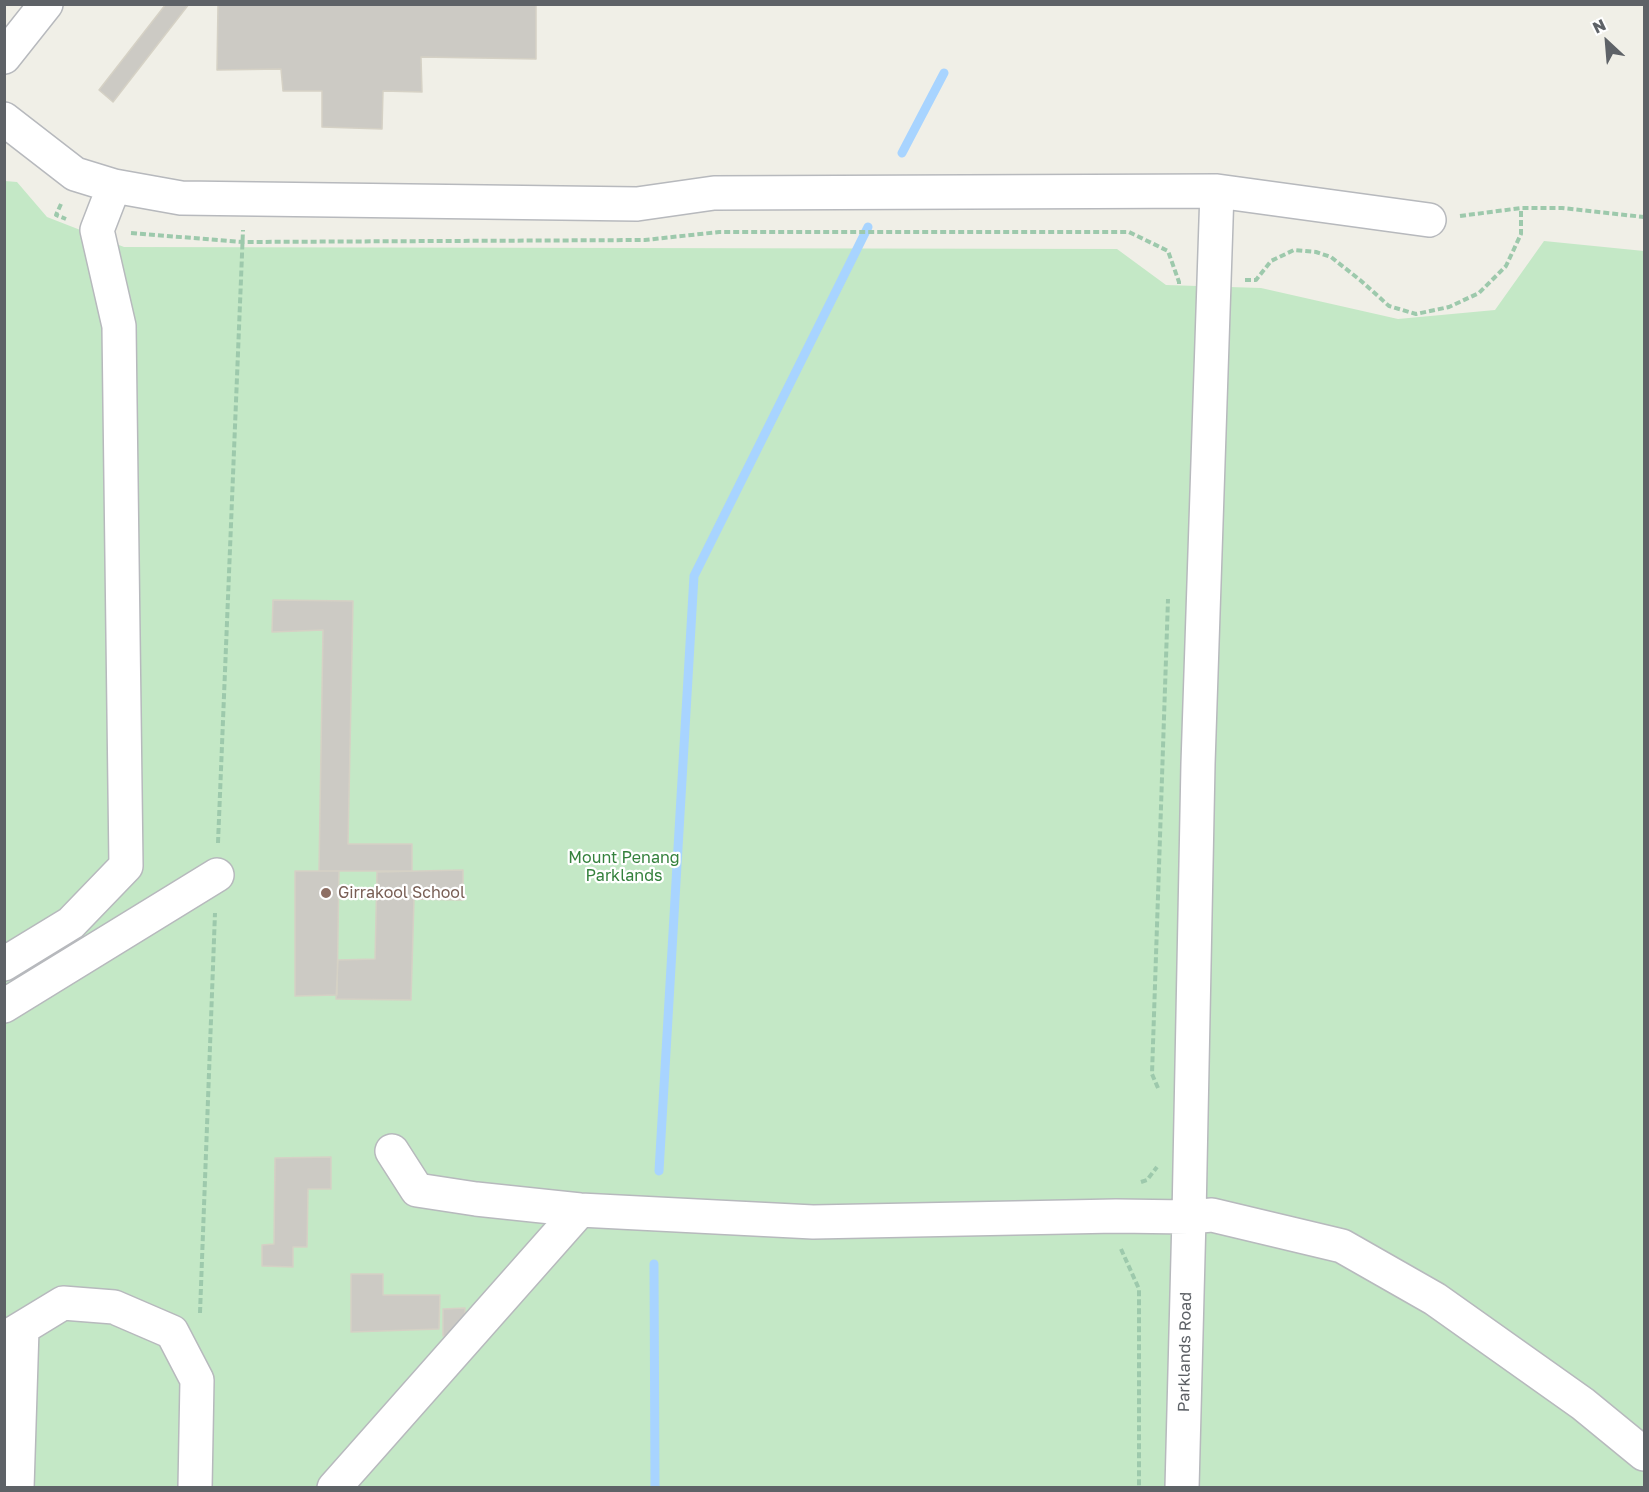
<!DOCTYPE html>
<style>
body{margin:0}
#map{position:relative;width:1649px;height:1492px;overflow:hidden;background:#f0efe7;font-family:"Golos Text",sans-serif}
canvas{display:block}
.frame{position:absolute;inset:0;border:6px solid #5e6267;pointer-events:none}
.north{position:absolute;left:1577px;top:12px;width:60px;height:60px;-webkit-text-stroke:4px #fff;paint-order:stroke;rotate:334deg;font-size:16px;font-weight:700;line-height:24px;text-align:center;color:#5e6267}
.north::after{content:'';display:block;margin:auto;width:21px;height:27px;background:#5e6267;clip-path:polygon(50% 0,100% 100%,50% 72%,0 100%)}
</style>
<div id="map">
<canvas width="1649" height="1492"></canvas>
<div class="frame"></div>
<div class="north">N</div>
</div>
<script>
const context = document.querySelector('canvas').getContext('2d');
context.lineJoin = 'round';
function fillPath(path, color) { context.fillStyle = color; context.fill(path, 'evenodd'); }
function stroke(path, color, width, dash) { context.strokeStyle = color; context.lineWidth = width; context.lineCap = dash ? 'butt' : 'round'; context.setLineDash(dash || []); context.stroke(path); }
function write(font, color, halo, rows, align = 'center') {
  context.font = font + ' "Golos Text",sans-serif'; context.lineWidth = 4.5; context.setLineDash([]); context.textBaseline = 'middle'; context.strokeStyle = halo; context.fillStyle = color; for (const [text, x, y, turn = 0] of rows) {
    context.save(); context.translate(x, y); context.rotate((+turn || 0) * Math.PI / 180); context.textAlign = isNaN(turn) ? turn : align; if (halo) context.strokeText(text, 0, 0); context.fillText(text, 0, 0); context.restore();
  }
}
fillPath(new Path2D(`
 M5,181L17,182L47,217L124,247L1117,249L1166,285L1261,288L1398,319L1495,310L1544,241L1644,251V1487L5,1488Z`), '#c4e8c6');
stroke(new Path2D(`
 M902,153L944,73
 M659,1171L694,576L868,227
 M654,1264L655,1488`), '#a8d4ff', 9);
const building = new Path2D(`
 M166,4H189L113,102L99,90Z
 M218,4H536V59L421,57L422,92L383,91L382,129L322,127V91H283L281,69L217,70Z
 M273,600L353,601L348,844H412V871H319L323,630L272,632Z
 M463,870V900L414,899L411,1000L336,999L338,960L375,959L377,872Z
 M295,871H339L337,995L295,996Z
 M331,1157V1189H308L307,1247H293V1267L262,1266V1245L274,1244L275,1158Z
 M351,1274H383V1295H440L439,1329L351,1332Z
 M465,1308V1336H443V1309Z`);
fillPath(building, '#cccac4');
stroke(building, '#d5d1c5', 1.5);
const minor = new Path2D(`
 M4,57L46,4
 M4,119L75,174L114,186L181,198L637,204L714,193L1217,191L1429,220
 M4,964L71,923L126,866L119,326L97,230L114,186
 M4,1006L217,875
 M392,1151L417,1190L476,1199L580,1210L813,1222L1116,1216L1189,1217L1212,1215L1342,1246L1435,1299L1583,1404L1644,1454
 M4,1339L63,1303L114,1307L172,1332L197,1380L195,1488
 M17,1488L22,1329
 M334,1488L580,1210
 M1182,1488L1189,1217L1198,764L1217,191`);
stroke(minor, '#b7b9bd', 36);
stroke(new Path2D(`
 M61,204L56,215L66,219
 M1460,216L1521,208H1562L1644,217
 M131,233L242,242L645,240L719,232H1129L1168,251L1179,282V286
 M1245,280H1256L1271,261L1294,250L1316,252L1331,257L1360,280L1389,306L1416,314L1449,307L1479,293L1506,266L1521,234V208
 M218,843L243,230
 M1158,1088L1152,1074L1168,599
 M1141,1182L1147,1180L1157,1167
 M1121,1249L1139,1289V1488
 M200,1313L215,913`), '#9dc9ac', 4, [6, 3]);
stroke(minor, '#fff', 33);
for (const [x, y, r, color] of [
 [326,893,6,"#8d6e63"]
]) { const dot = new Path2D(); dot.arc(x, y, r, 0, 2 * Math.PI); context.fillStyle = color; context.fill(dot); stroke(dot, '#fff', 2); }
write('16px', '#34813c', '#fff', [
 ["Mount Penang",624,858],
 ["Parklands",624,876]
]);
write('16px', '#785e54', '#fff', [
 ["Girrakool School",338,893]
], 'left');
write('16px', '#5e6267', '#fff', [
 ["Parklands Road",1185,1352,-89]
]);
</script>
